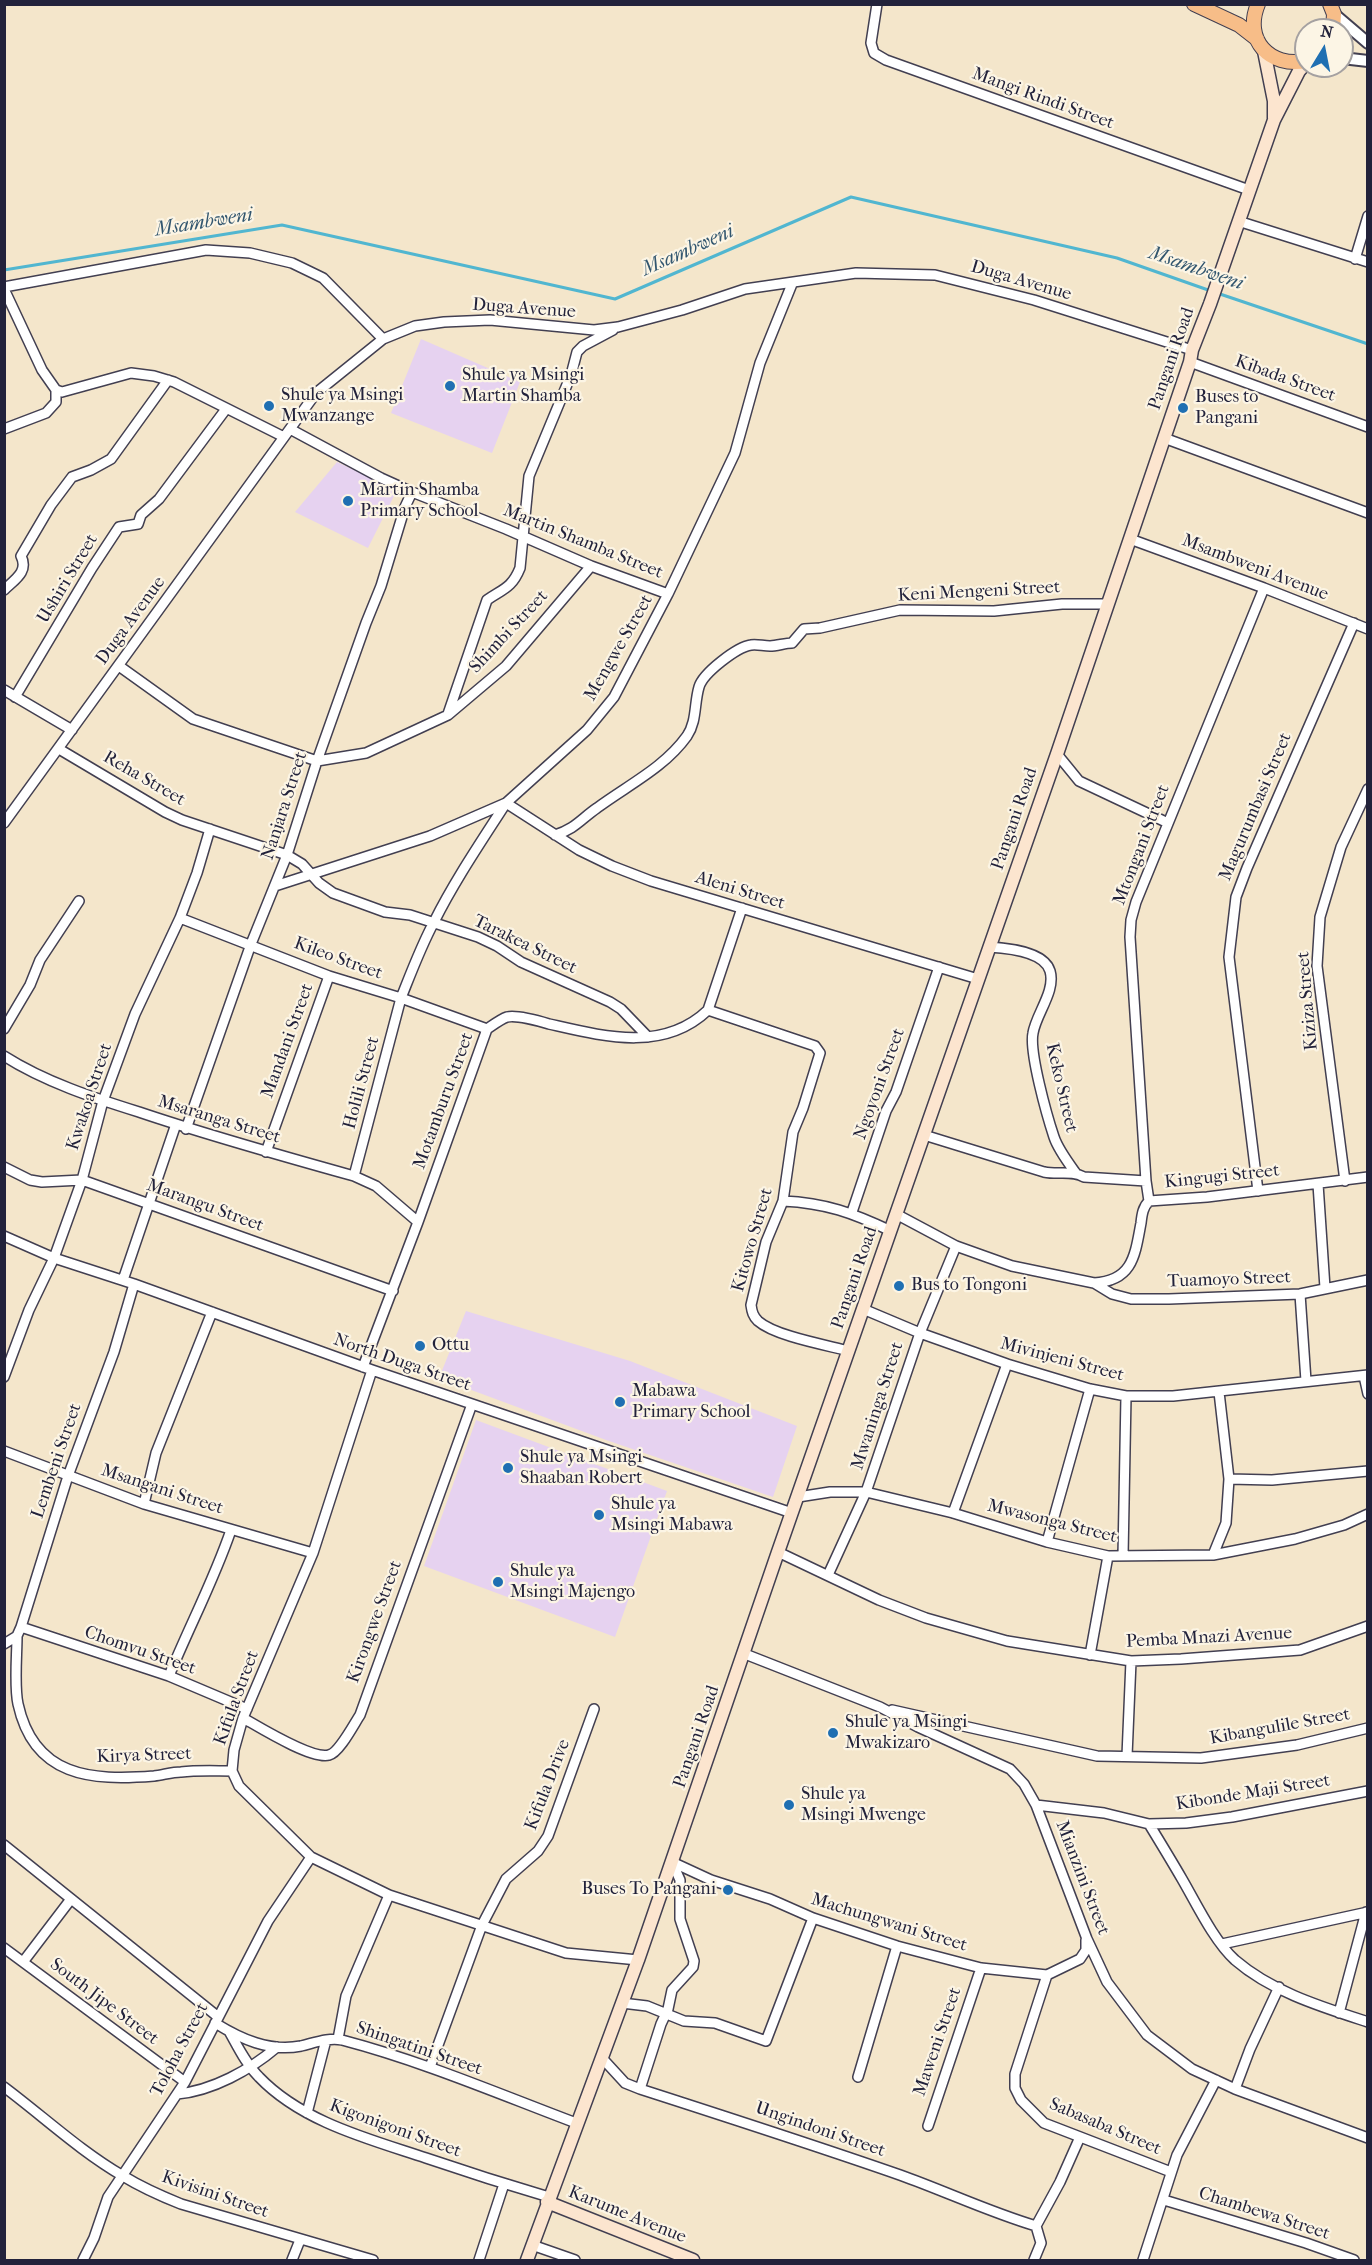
<!DOCTYPE html>
<style>
body{margin:0}
#map{position:relative;width:1372px;height:2265px;overflow:hidden;background:#f4e6cb;font-family:"IM FELL French Canon",serif}
canvas{display:block}
.frame{position:absolute;inset:0;border:6px solid #22223b;pointer-events:none}
.north{position:absolute;left:1294px;top:18px;width:60px;height:60px;box-sizing:border-box;background:#fcf5e5;border:2px solid #a5a1a1;border-radius:50%;rotate:10deg;font-size:16px;font-weight:700;line-height:24px;text-align:center;color:#22223b}
.north::after{content:'';display:block;margin:auto;width:21px;height:27px;background:#1f6fb2;clip-path:polygon(50% 0,100% 100%,50% 72%,0 100%)}
</style>
<div id="map">
<canvas width="1372" height="2265"></canvas>
<div class="frame"></div>
<div class="north">N</div>
</div>
<script>
const context = document.querySelector('canvas').getContext('2d');
context.lineJoin = 'round';
function fillPath(path, color) { context.fillStyle = color; context.fill(path, 'evenodd'); }
function stroke(path, color, width, dash) { context.strokeStyle = color; context.lineWidth = width; context.lineCap = dash ? 'butt' : 'round'; context.setLineDash(dash || []); context.stroke(path); }
function write(font, color, halo, rows, align = 'center') {
  context.font = font + ' "IM FELL French Canon",serif'; context.lineWidth = 4.5; context.setLineDash([]); context.textBaseline = 'middle'; context.strokeStyle = halo; context.fillStyle = color; for (const [text, x, y, turn = 0] of rows) {
    context.save(); context.translate(x, y); context.rotate((+turn || 0) * Math.PI / 180); context.textAlign = isNaN(turn) ? turn : align; if (halo) context.strokeText(text, 0, 0); context.fillText(text, 0, 0); context.restore();
  }
}
fillPath(new Path2D(`
 M421,339L520,382L492,453L391,413Z
 M337,462L397,490L368,548L295,512Z
 M466,1311L630,1361L797,1426L773,1497L606,1440L439,1378Z
 M476,1420L667,1491L615,1637L424,1566Z`), '#e6d2f0');
stroke(new Path2D(`
 M4,270L282,225L615,299L851,197L1117,258L1211,291
 M1217,293L1368,344`), '#51b6d0', 3);
const minor = new Path2D(`
 M877,4L871,43L874,53L886,60L1249,190
 M1238,221L1368,262
 M1355,259L1368,216
 M4,287L206,250L250,253L292,263L323,278L383,339
 M4,289L42,370L56,390L62,392L131,373L154,376L174,382L284,437
 M1190,362L1368,427
 M4,429L46,413L56,402V390
 M290,429L381,478L412,492L506,529L591,566L668,594
 M1164,438L1368,513
 M1130,539L1264,588L1368,629
 M4,590C14,580 29,572 21,556L51,505L72,477L91,470L111,459L168,380
 M119,666L193,719L317,761L366,753L448,715L506,666L591,566
 M4,690L72,730
 M15,697L92,568L119,527L138,524L141,515L159,499L226,409
 M448,714L487,600C503,589 512,588 520,568L529,476L571,375L577,352L583,346L613,330
 M59,749L165,812L182,820L287,855L302,864L319,883L333,893L385,912L410,915L478,937L497,946L521,962L610,1002L621,1009L648,1037
 M1057,754L1079,781L1168,823
 M4,823L316,393L383,339L415,326L444,322L490,320L594,330L618,327L682,310L745,289L856,273L935,275L1034,300L1192,350
 M555,835C575,829 581,819 597,808C628,785 664,768 687,736C697,721 694,704 699,687C703,673 737,647 751,645C757,644 763,646 770,646C777,646 785,643 792,643L804,629L820,628L900,610L994,611L1062,604H1108
 M275,886L430,836L506,803L587,730L614,697L668,594L735,453L760,363L792,284
 M180,918L329,976L401,998L487,1029
 M989,947C1006,948 1044,951 1050,971C1056,991 1036,1014 1033,1033C1029,1052 1047,1116 1054,1137C1058,1149 1067,1161 1075,1172
 M708,1010L815,1046L820,1053L803,1108L793,1132L783,1201L766,1242L751,1305C752,1312 753,1316 758,1321C775,1336 826,1345 849,1351
 M4,1029L30,985L40,960L79,901
 M4,1056C45,1082 94,1098 139,1112C210,1136 282,1156 354,1176L376,1186L418,1222
 M186,1129L251,944L287,855L317,761L366,623L381,586L405,507L412,492
 M924,1135L1044,1172C1059,1175 1071,1170 1084,1177L1146,1181
 M266,1152L329,976
 M4,1167L30,1180L42,1182L82,1180L393,1291
 M354,1176L401,998C411,973 421,946 434,922C455,880 481,842 506,803L579,850L612,866L651,881L978,979
 M1345,1181L1317,966L1320,917L1341,847L1368,789
 M1318,1184L1325,1288
 M1258,1191L1229,957L1236,897L1247,868L1354,623
 M783,1201C826,1203 853,1213 891,1231
 M1149,1201L1146,1181L1130,937L1131,920L1136,902L1264,588
 M852,1212L886,1111L896,1092L939,967
 M896,1214L956,1246L1012,1266L1094,1283C1133,1281 1135,1255 1141,1223C1142,1214 1143,1207 1149,1201L1207,1197L1368,1177
 M4,1236L54,1258L134,1284L372,1370L792,1513
 M123,1280L176,1124
 M1094,1283L1112,1294L1131,1299H1169L1300,1294L1368,1280
 M1300,1294L1306,1381
 M863,1309L920,1333L1007,1364L1090,1389L1126,1396H1173L1368,1375
 M363,1367L418,1222L487,1029C493,1025 501,1019 507,1017C516,1015 539,1021 549,1024C602,1036 663,1053 708,1010L742,908
 M372,1370L313,1553L243,1718L234,1750L232,1771L239,1786L311,1857L389,1895L566,1953L638,1960
 M1364,1376L1368,1394
 M4,1377L29,1310L54,1258L82,1180L103,1101L135,1014L180,918L197,873L210,829
 M4,1451L144,1504L313,1553
 M1229,1479L1272,1480L1368,1471
 M798,1497L830,1492H866L953,1513L1047,1542L1108,1556L1213,1555L1295,1539L1344,1525L1368,1514
 M144,1504L156,1453L212,1312
 M953,1513L1007,1364
 M1047,1542L1090,1389
 M778,1552L879,1600L926,1618L1007,1641L1131,1661L1181,1659L1300,1650L1368,1626
 M1213,1555L1226,1523L1229,1479L1219,1392
 M1123,1556L1126,1396
 M828,1575L866,1492L920,1333L956,1246
 M21,1627L169,1676L247,1709
 M17,1636C17,1655 14,1686 18,1704C34,1777 91,1781 154,1776C163,1775 172,1772 181,1772C198,1770 215,1771 232,1771
 M4,1644L17,1636L21,1627L68,1476L114,1352L134,1284
 M745,1654L880,1707L918,1727L1010,1769L1024,1784L1036,1805L1087,1939L1107,1982L1147,2035L1192,2069L1235,2089L1368,2138
 M1090,1655L1108,1556
 M169,1676C189,1627 214,1580 231,1530
 M892,1710L1097,1756L1201,1758L1297,1745L1368,1728
 M243,1718C259,1727 312,1760 329,1755C339,1753 354,1724 360,1715L472,1404
 M1127,1756L1131,1661
 M1036,1805L1104,1813L1149,1824L1186,1823L1232,1817L1368,1791
 M1149,1824C1160,1842 1171,1860 1182,1879C1196,1903 1214,1941 1235,1960C1272,1992 1322,2007 1368,2022
 M4,1845L217,2016
 M672,1862L711,1880L770,1899L813,1918L897,1946L981,1968L1047,1975L1080,1959L1086,1950V1940
 M1222,1944L1368,1912
 M4,1948L185,2082
 M23,1962L71,1899
 M1047,1975L1015,2074V2088L1021,2100L1044,2123L1171,2172
 M622,2003L647,2006L684,2021L715,2023L766,2041L813,1918
 M1339,2013L1366,1912
 M215,2023C241,2039 269,2052 301,2046C314,2043 329,2037 342,2040C422,2061 499,2094 576,2123
 M229,2031C238,2047 246,2064 259,2077C302,2122 369,2139 426,2158C467,2172 508,2185 549,2197
 M338,2039L346,1996L389,1895
 M602,2058L625,2083L640,2089C727,2117 814,2145 900,2175C945,2191 989,2212 1036,2226
 M430,2067L482,1925L506,1879L538,1851L548,1836L594,1709
 M858,2077L897,1946
 M4,2087C44,2117 80,2151 123,2176C141,2187 161,2196 181,2204L373,2260
 M640,2089L661,2024L668,2009L672,1990L693,1967L694,1961L680,1919V1880L672,1862
 M1235,2089L1250,2049L1279,1987
 M177,2094C212,2091 250,2070 277,2047
 M307,2113L326,2040
 M928,2126L981,1968
 M1164,2200L1306,2243L1354,2260
 M1036,2226L1060,2182L1080,2137
 M532,2245L575,2260
 M83,2260L94,2238L108,2197L185,2082L268,1921L311,1857
 M292,2260L300,2240
 M479,2260L504,2184
 M1034,2260L1041,2243L1036,2226
 M1143,2260L1177,2155L1216,2080`);
const tertiary = new Path2D(`
 M1334,14L1368,43
 M1342,58L1368,61`);
const secondary = new Path2D(`
 M1264,51L1274,101V118
 M547,2202L693,2260
 M527,2260L638,1960L778,1552L1057,754L1190,362L1192,350L1210,304L1274,120L1299,71L1306,63`);
const primary = new Path2D(`
 M1194,4L1239,25L1257,39
 M1258,4C1243,40 1270,68 1306,61
 M1330,4L1334,14L1333,30`);
stroke(minor, '#423f51', 12);
stroke(tertiary, '#423f51', 14);
stroke(secondary, '#423f51', 15);
stroke(primary, '#423f51', 16);
stroke(minor, '#fff', 9);
stroke(tertiary, '#fff', 10);
stroke(secondary, '#fce5cf', 12);
stroke(primary, '#f7bd88', 14);
for (const [x, y, r, color] of [
 [450,386,6,"#1f6fb2"],
 [269,406,6,"#1f6fb2"],
 [1183,408,6,"#1f6fb2"],
 [348,501,6,"#1f6fb2"],
 [899,1286,6,"#1f6fb2"],
 [420,1346,6,"#1f6fb2"],
 [620,1402,6,"#1f6fb2"],
 [508,1468,6,"#1f6fb2"],
 [599,1515,6,"#1f6fb2"],
 [498,1582,6,"#1f6fb2"],
 [833,1733,6,"#1f6fb2"],
 [789,1805,6,"#1f6fb2"],
 [728,1890,6,"#1f6fb2"]
]) { const dot = new Path2D(); dot.arc(x, y, r, 0, 2 * Math.PI); context.fillStyle = color; context.fill(dot); stroke(dot, '#fcf5e5', 2); }
write('18px', '#22223b', '#fcf5e5', [
 ["Mangi Rindi Street",1043,99,20],
 ["Duga Avenue",1021,281,16],
 ["Duga Avenue",524,309,4],
 ["Pangani Road",1172,359,-71],
 ["Kibada Street",1285,379,20],
 ["Martin Shamba Street",583,542,22],
 ["Msambweni Avenue",1255,568,21],
 ["Ushiri Street",68,579,-59],
 ["Keni Mengeni Street",979,592,-3],
 ["Duga Avenue",131,621,-54],
 ["Shimbi Street",509,632,-47],
 ["Mengwe Street",619,648,-60],
 ["Reha Street",144,779,30],
 ["Nanjara Street",285,806,-72],
 ["Magurumbasi Street",1256,807,-67],
 ["Pangani Road",1015,819,-71],
 ["Mtongani Street",1142,845,-69],
 ["Aleni Street",740,891,17],
 ["Tarakea Street",525,945,26],
 ["Kileo Street",338,959,20],
 ["Kiziza Street",1308,1001,-95],
 ["Mandani Street",288,1041,-70],
 ["Holili Street",362,1083,-75],
 ["Ngoyoni Street",880,1084,-70],
 ["Keko Street",1061,1088,77],
 ["Kwakoa Street",90,1097,-72],
 ["Motamburu Street",444,1101,-70],
 ["Msaranga Street",219,1120,17],
 ["Kingugi Street",1222,1177,-6],
 ["Marangu Street",205,1206,20],
 ["Kitowo Street",753,1240,-74],
 ["Pangani Road",855,1278,-71],
 ["Tuamoyo Street",1229,1280,-2],
 ["Mivinjeni Street",1062,1360,15],
 ["North Duga Street",402,1363,19],
 ["Mwaninga Street",878,1406,-72],
 ["Lembeni Street",57,1461,-71],
 ["Msangani Street",162,1490,18],
 ["Mwasonga Street",1052,1522,14],
 ["Kirongwe Street",375,1622,-70],
 ["Pemba Mnazi Avenue",1209,1638,-3],
 ["Chomvu Street",140,1651,19],
 ["Kifula Street",237,1698,-70],
 ["Kibangulile Street",1280,1727,-10],
 ["Pangani Road",697,1737,-71],
 ["Kirya Street",144,1756,-2],
 ["Kifula Drive",548,1785,-69],
 ["Kibonde Maji Street",1253,1793,-9],
 ["Mianzini Street",1082,1878,69],
 ["Machungwani Street",889,1923,17],
 ["South Jipe Street",104,2002,37],
 ["Maweni Street",938,2042,-71],
 ["Shingatini Street",419,2049,19],
 ["Toloha Street",180,2050,-62],
 ["Sabasaba Street",1105,2127,23],
 ["Kigonigoni Street",395,2129,20],
 ["Ungindoni Street",820,2130,19],
 ["Kivisini Street",215,2195,19],
 ["Chambewa Street",1264,2214,18],
 ["Karume Avenue",627,2215,22]
]);
write('18px', '#22223b', '#fcf5e5', [
 ["Shule ya Msingi",462,376],
 ["Martin Shamba",462,397],
 ["Shule ya Msingi",281,396],
 ["Mwanzange",281,417],
 ["Buses to",1195,398],
 ["Pangani",1195,419],
 ["Martin Shamba",360,491],
 ["Primary School",360,512],
 ["Bus to Tongoni",911,1286],
 ["Ottu",432,1346],
 ["Mabawa",632,1392],
 ["Primary School",632,1413],
 ["Shule ya Msingi",520,1458],
 ["Shaaban Robert",520,1479],
 ["Shule ya",611,1505],
 ["Msingi Mabawa",611,1526],
 ["Shule ya",510,1572],
 ["Msingi Majengo",510,1593],
 ["Shule ya Msingi",845,1723],
 ["Mwakizaro",845,1744],
 ["Shule ya",801,1795],
 ["Msingi Mwenge",801,1816],
 ["Buses To Pangani",716,1890,"right"]
], 'left');
write('italic 20px', '#32566f', '#fcf5e5', [
 ["Msambweni",204,223,-9],
 ["Msambweni",688,251,-24],
 ["Msambweni",1196,269,19]
]);
</script>
